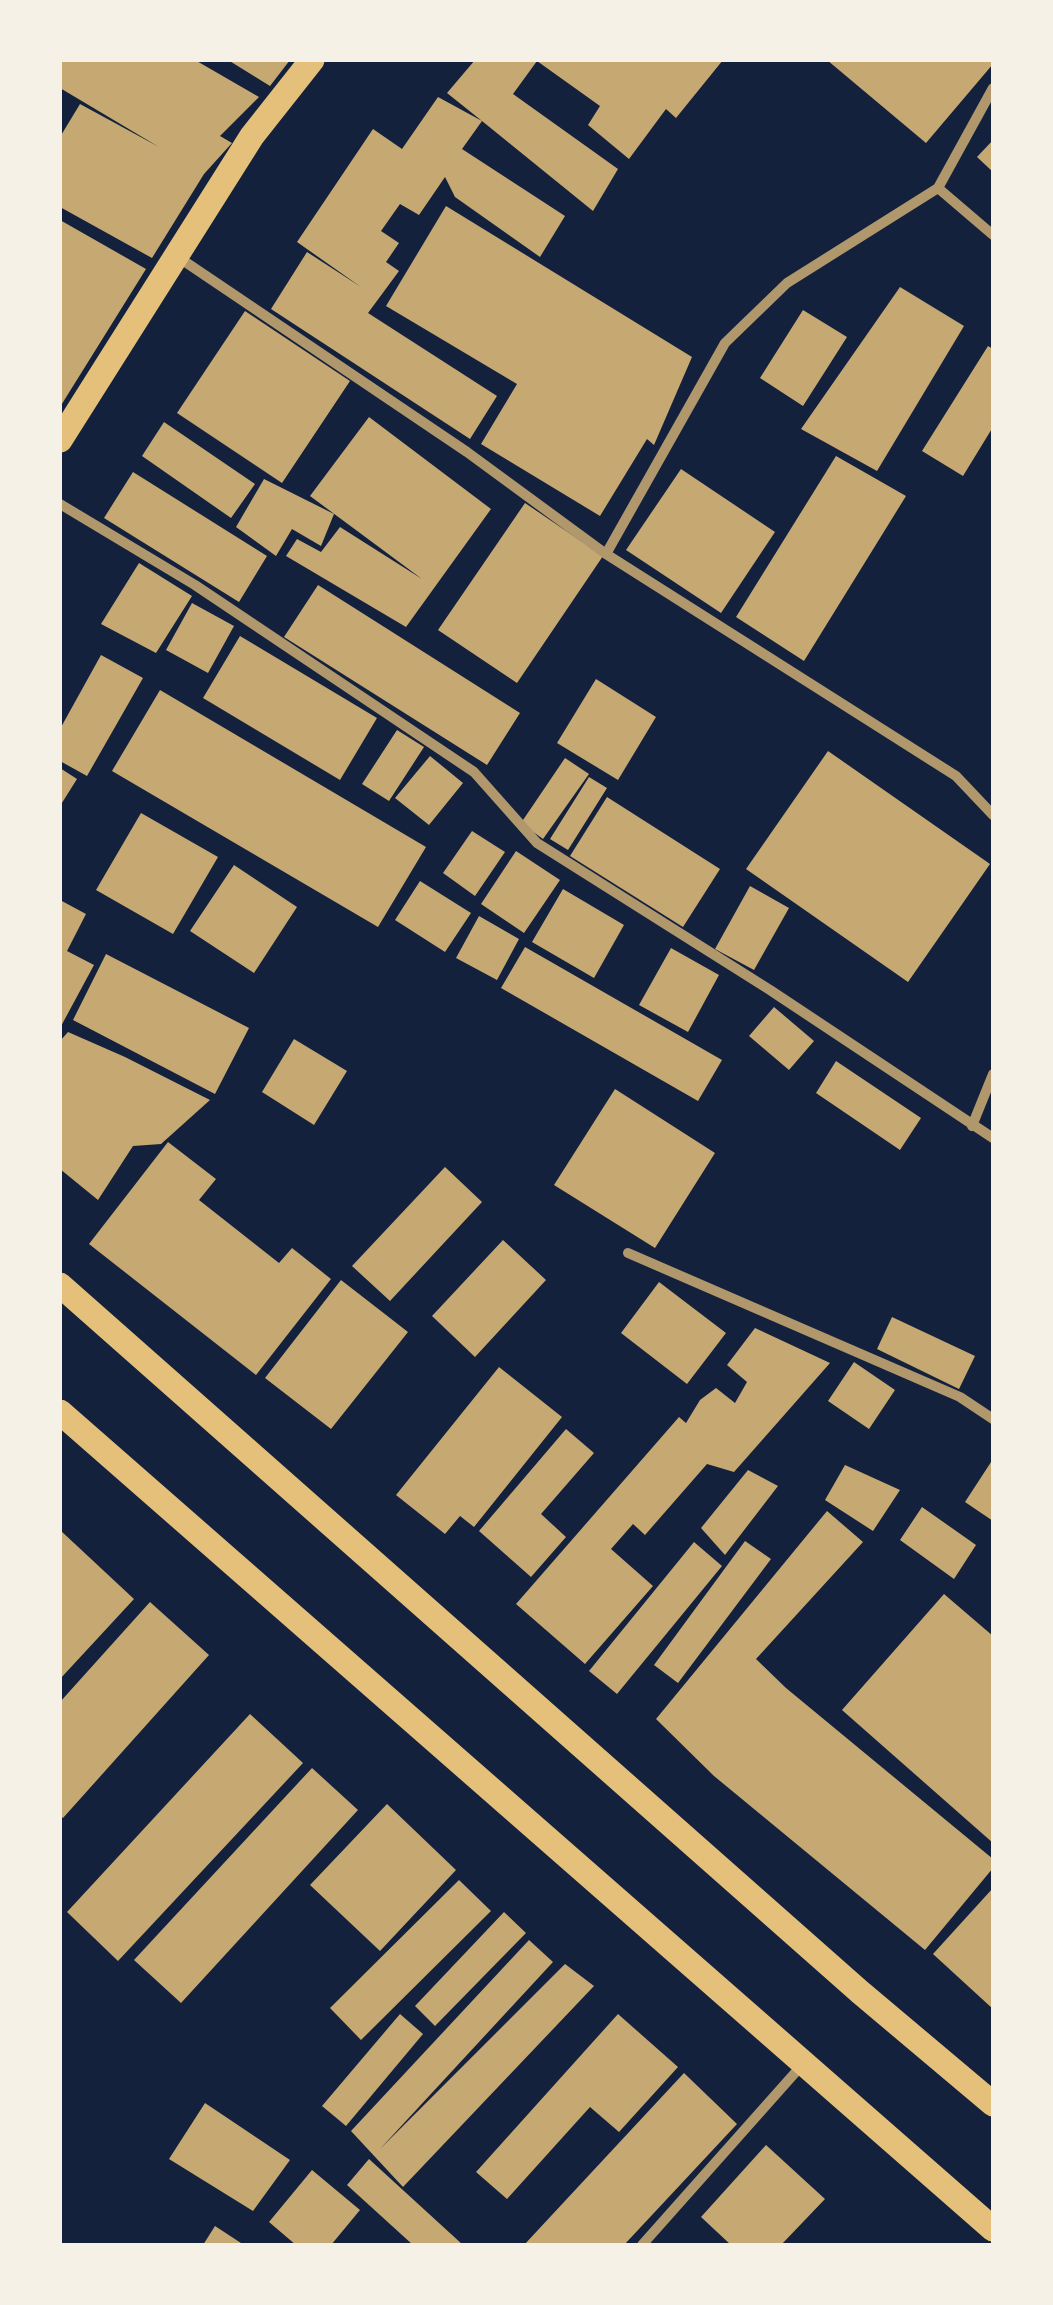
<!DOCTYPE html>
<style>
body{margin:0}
#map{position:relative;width:1053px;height:2305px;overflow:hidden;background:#14213d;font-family:Poppins,sans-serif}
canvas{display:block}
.frame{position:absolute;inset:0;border:62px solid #f6f1e7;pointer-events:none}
</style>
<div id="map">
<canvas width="1053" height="2305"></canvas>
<div class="frame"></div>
</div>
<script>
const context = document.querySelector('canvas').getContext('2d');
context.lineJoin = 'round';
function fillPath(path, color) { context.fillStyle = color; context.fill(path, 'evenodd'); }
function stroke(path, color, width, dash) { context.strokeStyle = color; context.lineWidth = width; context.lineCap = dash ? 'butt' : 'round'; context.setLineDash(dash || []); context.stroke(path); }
fillPath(new Path2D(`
 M60,60H195L259,97L220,136L232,143L204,174L152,258L60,207V137L80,104L159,147L60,88Z
 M228,60H290L270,86Z
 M475,60H723L676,118L666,109L629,159L588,125L600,106L537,61L513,94L618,169L593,211L482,121L462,149L565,216L540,257L455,197L445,177L419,215L400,204L381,231L399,243L386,262L399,271L368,313L497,396L470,439L271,309L307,252L361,287L297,242L373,129L402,149L438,97L482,121L447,93Z
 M827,60H993V64L926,143Z
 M993,140V172L977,157Z
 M446,206L692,357L654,445L647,439L600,516L481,444L517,384L386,306Z
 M60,220L146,269L60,407Z
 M900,287L964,326L877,471L801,429Z
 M803,310L847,337L803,406L760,378Z
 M245,311L350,381L282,483L177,413Z
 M988,346L993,349V427L963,476L922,451Z
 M369,417L491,509L406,627L286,556L297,539L321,552L340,527L422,579L310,496Z
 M164,422L255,484L231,518L142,456Z
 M836,456L906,496L804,661L736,617Z
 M681,469L775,532L721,613L626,550Z
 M133,472L267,556L239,602L104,518Z
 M264,479L334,514L321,546L292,529L276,556L236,527Z
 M525,503L603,556L517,683L438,630Z
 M139,563L192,596L156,653L101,624Z
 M318,585L520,713L487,765L284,637Z
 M192,603L234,626L208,673L166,650Z
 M240,636L377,718L340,780L203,698Z
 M101,655L143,678L87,776L60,761V729Z
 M596,679L656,717L618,780L557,743Z
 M160,690L426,847L378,927L112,771Z
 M397,730L424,747L389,801L362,784Z
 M828,751L990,864L908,982L746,869Z
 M430,756L463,783L429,825L395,798Z
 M565,758L589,774L543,839L521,823Z
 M60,768L77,779L60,806Z
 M589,777L607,788L568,850L550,839Z
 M607,797L720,869L683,927L570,856Z
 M141,813L218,857L173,934L96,890Z
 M472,831L505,852L475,896L443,873Z
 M516,851L560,880L524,933L481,904Z
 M234,865L297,907L254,973L190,931Z
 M420,881L471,913L445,952L395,920Z
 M750,886L789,908L754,970L715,949Z
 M563,889L624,925L594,978L532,942Z
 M60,900L86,914L67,951L94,965L60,1028Z
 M479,916L519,939L497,980L456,958Z
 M525,947L722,1060L698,1101L501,988Z
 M671,948L719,975L688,1032L639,1005Z
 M106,954L249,1028L215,1094L73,1020Z
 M774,1007L814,1041L789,1070L749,1036Z
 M68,1032L125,1057L210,1100L161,1144L133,1146L98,1200L60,1169V1041Z
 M294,1039L347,1071L314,1125L262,1092Z
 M836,1061L921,1118L900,1150L816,1093Z
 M615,1089L715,1153L655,1248L554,1185Z
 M168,1142L216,1179L199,1200L279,1263L292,1248L331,1279L256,1375L89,1244Z
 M445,1167L482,1202L390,1301L352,1266Z
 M503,1240L546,1280L475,1357L432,1316Z
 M341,1280L408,1332L331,1429L265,1378Z
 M659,1282L726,1333L687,1384L621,1333Z
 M892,1317L975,1356L959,1389L877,1349Z
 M755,1328L830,1363L734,1472L707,1464L645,1535L633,1524L611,1549L653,1586L585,1664L516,1604L679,1417L686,1423L700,1400L716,1388L735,1403L747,1382L727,1365Z
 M854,1362L895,1390L869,1429L828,1401Z
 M499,1367L562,1417L474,1527L460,1516L445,1534L396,1495Z
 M566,1429L594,1453L541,1514L566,1537L531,1577L479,1531Z
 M993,1459V1521L965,1502Z
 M845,1465L900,1490L873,1531L825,1500Z
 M748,1470L778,1486L725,1555L701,1528Z
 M922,1507L976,1545L954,1579L900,1540Z
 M827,1511L863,1542L756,1659L786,1688L993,1859V1868L925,1950L714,1776L656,1719Z
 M60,1530L134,1599L60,1679Z
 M745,1541L771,1559L678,1683L654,1665Z
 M694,1542L722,1566L617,1694L589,1671Z
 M944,1594L993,1636V1843L842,1710Z
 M150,1602L209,1655L63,1818L60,1815V1702Z
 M250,1714L303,1763L118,1961L67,1912Z
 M312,1768L358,1810L181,2003L134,1960Z
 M387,1804L456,1870L380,1951L310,1885Z
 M459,1880L491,1911L361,2040L330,2008Z
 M993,1888V2009L933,1954Z
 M504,1912L526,1933L435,2026L415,2006Z
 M529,1940L553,1962L380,2149L565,1964L594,1986L403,2187L351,2131Z
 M400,2014L423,2034L346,2126L322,2106Z
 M618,2014L678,2067L619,2132L590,2107L507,2199L476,2172Z
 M684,2073L737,2124L624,2245H524Z
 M205,2103L290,2160L253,2211L169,2159Z
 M766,2145L825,2199L781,2245H731L701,2217Z
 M369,2159L463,2245H413L347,2185Z
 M312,2170L360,2210L331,2245H296L269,2222Z
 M215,2226L244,2245H203Z`), '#c6a872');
stroke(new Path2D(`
 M993,88L938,188L993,235
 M175,255L467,452L606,554L956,776L993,815
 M60,504L195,585L474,772L537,843L770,990L993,1138
 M606,554L725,343L787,283L938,188
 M972,1126L993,1074
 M628,1253L960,1397L993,1419
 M642,2245L802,2065`), '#b1986c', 10);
stroke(new Path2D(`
 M60,440L252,136L312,60
 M60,1285L860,1992L993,2104
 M60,1412L993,2229`), '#e5c07b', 25);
</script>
